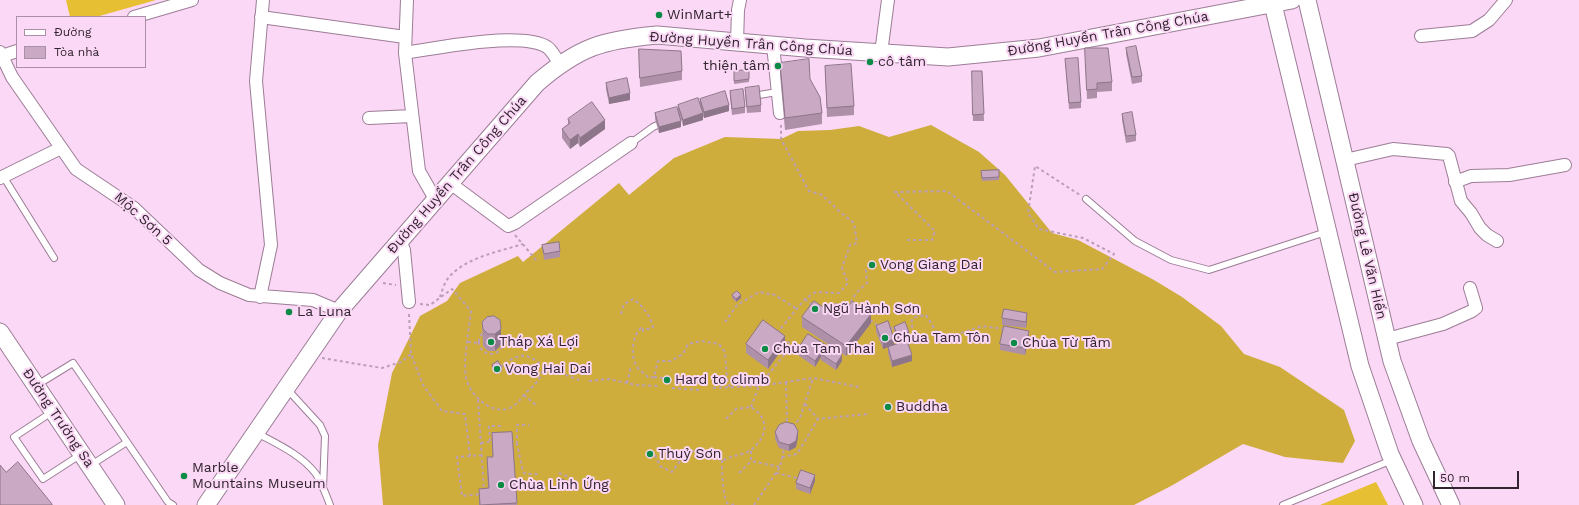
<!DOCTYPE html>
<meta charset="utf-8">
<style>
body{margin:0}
#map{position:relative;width:1579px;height:505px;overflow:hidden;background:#fbd8f5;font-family:"Work Sans",sans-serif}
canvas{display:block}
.legend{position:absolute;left:16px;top:16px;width:130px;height:52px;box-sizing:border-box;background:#fbd8f5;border:1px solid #aa90a6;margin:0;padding:5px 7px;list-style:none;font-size:12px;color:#31242f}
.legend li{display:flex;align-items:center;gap:8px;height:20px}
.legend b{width:20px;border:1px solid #aa90a6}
.scale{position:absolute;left:1433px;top:471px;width:86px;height:18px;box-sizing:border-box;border:2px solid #31242f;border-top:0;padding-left:5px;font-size:12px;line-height:14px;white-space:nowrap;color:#31242f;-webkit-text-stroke:3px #fbd8f5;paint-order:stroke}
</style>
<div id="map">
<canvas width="1579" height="505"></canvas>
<ul class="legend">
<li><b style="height:5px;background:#fff"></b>Đường</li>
<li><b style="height:11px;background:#caa9c4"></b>Tòa nhà</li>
</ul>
<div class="scale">50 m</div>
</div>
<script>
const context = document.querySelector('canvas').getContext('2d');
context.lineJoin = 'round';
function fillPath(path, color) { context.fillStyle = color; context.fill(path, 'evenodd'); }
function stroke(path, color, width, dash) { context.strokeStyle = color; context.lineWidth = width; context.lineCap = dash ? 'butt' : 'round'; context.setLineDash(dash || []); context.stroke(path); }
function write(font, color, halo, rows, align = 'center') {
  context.font = font + ' "Work Sans",sans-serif'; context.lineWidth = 4; context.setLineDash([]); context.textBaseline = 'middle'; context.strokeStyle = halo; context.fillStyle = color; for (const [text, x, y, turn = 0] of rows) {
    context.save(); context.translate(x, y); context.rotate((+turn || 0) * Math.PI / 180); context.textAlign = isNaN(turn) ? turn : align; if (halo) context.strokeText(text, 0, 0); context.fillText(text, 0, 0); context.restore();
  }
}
fillPath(new Path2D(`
 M66,0H156L96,17H70Z
 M1376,482L1388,505H1320Z`), '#e7bf33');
fillPath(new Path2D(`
 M931,125L979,152L1005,175L1052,233L1078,240L1154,280L1182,297L1221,326L1244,354L1280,367L1344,410L1355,441L1343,463L1285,457L1243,444L1171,486L1134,505H383L378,445L392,373L420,316L447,301L460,283L518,256L523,262L619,183L629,195L674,158L725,137L781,139L798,131L830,130L859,126L889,137Z`), '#cfad3d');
const lane = new Path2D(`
 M753,96L777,92
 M631,143L653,127L664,122
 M3,176L54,258
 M1086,199L1135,241L1171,260L1209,270L1326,232
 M37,385L73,363L168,502L173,505
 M287,389L320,425L325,436L323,488
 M52,412L14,437L43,479L80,455
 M257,433C277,444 302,455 316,474C322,483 326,495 330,505
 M91,465L127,442
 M1283,505L1392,460`);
const street = new Path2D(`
 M407,0L405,53L419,171L435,199
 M134,17L192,0
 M261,17L405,37
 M1421,36L1472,31L1489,20L1506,0
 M737,42L738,10L740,0
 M773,45L780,113
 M0,52L12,77L76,169L134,208L199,270L220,283L249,295L313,300L339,311
 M405,53C435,48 522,31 547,47C552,50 556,59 560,64
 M881,53L888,0
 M2,56L17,51
 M369,118L412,116
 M1345,160L1393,149L1447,154L1449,156L1461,201L1471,213L1480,228L1487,235L1497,241
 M0,178L61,148
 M1455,182L1471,176L1509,175L1565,165
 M450,183L508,226L515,223L631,143
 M400,240L404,250L409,302
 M260,297L271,245L256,81L263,0
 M1387,339L1443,324L1472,311L1476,308L1470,288`);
const secondary = new Path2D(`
 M1272,0L1360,366L1390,454L1414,505
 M1307,0L1392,361L1421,441L1451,505
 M0,332L116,505
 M206,505L339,311L537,83C579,47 602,40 657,35L805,48L948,57L1039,48L1292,0`);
stroke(lane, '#9c7d97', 8);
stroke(street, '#9c7d97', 14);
stroke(secondary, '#9c7d97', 19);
stroke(new Path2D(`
 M515,235L537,261
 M907,240H932L935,231L895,192L947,191L1055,272L1102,269L1114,254L1083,238L1039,229L1028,213L1035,166L1080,195
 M383,283L396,285
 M440,297C442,291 444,283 449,277C467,257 498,252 523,244
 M805,299L813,306
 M420,304L430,305L452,289L471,311C469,329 463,361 466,378C470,396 493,417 512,407C517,404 520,400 523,396C534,384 538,385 544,367L582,381
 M823,308L833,304L849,305L856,293L867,283L866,270L869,265
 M409,314L411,354L423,385L442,411L465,414L470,456L481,455
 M621,314L624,304L633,299C643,306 650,315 653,327L650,329H643V331L641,328C632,336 630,357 637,367C640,371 645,374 649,378L654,377L658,361H671L683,354L688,344L701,341L719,344L725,352L727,379L730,387
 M870,320L879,326
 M725,322L737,305L759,292L775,295L797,309
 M887,324H890L899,346
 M479 342a12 12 0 1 1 24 0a12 12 0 1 1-24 0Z
 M777,333L805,299L816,292L839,293L848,283L842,268L850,245L857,243L854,223L840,212L822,195L809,191L781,139V125
 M468,342L479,343
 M907,344L916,342L911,322L914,317L926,315L940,338L955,335L982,326L1004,329
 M322,358L382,368L401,362L411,354
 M500,367C519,353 526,351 544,367
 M654,377L663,378L667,380
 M589,381L609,379L636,385L659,386
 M786,382L787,424
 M627,383L631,366
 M672,388L699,390
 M713,388L759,386L813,378L859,387
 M524,395L536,405
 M478,400L484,490
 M805,404L818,419
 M751,407L759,386L792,345L784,339
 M793,427L800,418L813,378
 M511,440L517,444L523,472L526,474H540
 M490,441L489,426H501
 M481,443L494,441
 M517,444V425H529
 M751,451V461L780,467
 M655,455L660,466L672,472L686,453L700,449C706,454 713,459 722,460C725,460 730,457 734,456C739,455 747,453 751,450C768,436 770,419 751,407L736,409L725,420
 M470,456L457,457L462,496L480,494
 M782,457L797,454L818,419L868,414
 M722,460C722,475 722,488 727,503L734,505
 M559,473L576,480
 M739,473L751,461
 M776,473L797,478
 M754,505L780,467L784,449`), '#bb9fb7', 2, [3, 3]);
stroke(lane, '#fff', 6);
stroke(street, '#fff', 12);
stroke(secondary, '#fff', 17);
fillPath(new Path2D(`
 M1085,48L1112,82V91L1097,92V98L1087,99Z
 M1126,48L1142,76V82L1132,84L1126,54Z
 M639,49L682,71V80L640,87Z
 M1065,59L1081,102V108L1069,109Z
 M780,63L810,79L822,113V124L785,130L780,75Z
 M825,66L854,106V115L827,117Z
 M749,70V82L734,84V71Z
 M972,71H982L984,121H973Z
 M606,83L630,100L609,104L606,89Z
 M745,88L761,105V112L747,113L745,94Z
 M730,91L745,107V113L732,115L730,97Z
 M700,99L729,111L704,118L703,116V120L683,126L680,116L681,127L659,133L655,119V113L678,110V105L700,103Z
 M1122,114L1136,135V141L1126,143L1122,120Z
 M568,119L605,129L580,147L578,143L570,149L562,138V129L568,124Z
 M999,170V180L982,181L981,171Z
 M542,245L560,251V257L544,260Z
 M732,295L741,298L736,302L732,298Z
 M487,317L501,345L495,351H488L483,346L482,322Z
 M802,317L840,318L871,323L846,356L802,327Z
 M1002,318L1027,320L1026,328L1002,325Z
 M876,326L894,345L912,361L892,367L888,353V347L883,349L876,332Z
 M894,327L909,335L898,339L894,330Z
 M1029,337L1025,355L1000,350V344Z
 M746,344L785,345L768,369L746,353Z
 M826,348L842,361L836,370L821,360V357L815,367L798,355V349Z
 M492,365L502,371L496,374L492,368Z
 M512,432L517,505H479V489L488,488L487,469V457H493L492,433Z
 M775,432L798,437L796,447L789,451L779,448L775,439Z
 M815,481L810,494L796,489V483Z
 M560,484L572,487L570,491L560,487Z`), '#ae91a9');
fillPath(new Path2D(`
 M630,93V100L609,104V98Z
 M729,105V111L704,118V112Z
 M703,113V120L683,126V120Z
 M605,120V129L580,147V138Z
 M681,121V127L659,133V127Z
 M578,134V143L570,149V140Z
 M741,295V298L736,302V299Z
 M1027,313V320L1026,328V322Z
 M871,314V323L846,356V346Z
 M501,329V345L495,351V334Z
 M1029,331V337L1025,355V348Z
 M909,332V335L898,339V336Z
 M785,336V345L768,369V360Z
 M894,339V345L883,349V343Z
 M826,345V351L821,354V357L815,367V361Z
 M842,355V361L836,370V364Z
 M912,355V361L892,367V361Z
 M502,368V371L496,374V371Z
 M798,431V437L796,447L789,451V445Z
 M815,475V481L810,494V488Z
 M572,484V487L570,491V488Z`), '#8d7689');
const building = new Path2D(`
 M1136,46L1142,76L1132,77L1126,48Z
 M1085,48H1108L1112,82L1097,83V89L1087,90Z
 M639,49L681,51L682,71L640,78Z
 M1078,58L1081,102L1069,103L1065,59Z
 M809,59L810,79L820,97L822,113L785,118L780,63Z
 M851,64L854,106L827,108L825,66Z
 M749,70V79L734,81V71Z
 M972,71H982L984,114L973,115Z
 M627,78L630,93L609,98L606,83Z
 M759,86L761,105L747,107L745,88Z
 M743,89L745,107L732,109L730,91Z
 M725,91L729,105L704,112L700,99Z
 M698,98L703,113L683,120L678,105Z
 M592,102L605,120L580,138L578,134L570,140L562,129L570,123L568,119Z
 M677,107L681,121L659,127L655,113Z
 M1132,112L1136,135L1126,136L1122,114Z
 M999,170V177L982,178L981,171Z
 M559,242L560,251L544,254L542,245Z
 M737,291L741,295L736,299L732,295Z
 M814,301L840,318L852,301L871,314L846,346L802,317Z
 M1004,309L1027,313L1026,322L1002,318Z
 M494,316L500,320L501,329L495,334H488L483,329L482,322L487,317Z
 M763,320L785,336L768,360L746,344Z
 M888,321L894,339L883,343L876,326Z
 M905,322L909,332L898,336L894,327Z
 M1004,326L1029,331L1025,348L1000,344Z
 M808,334L826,345L815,361L798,349Z
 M907,341L912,355L892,361L888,347Z
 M828,345L842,355L836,364L821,354Z
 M498,361L502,368L496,371L492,365Z
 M786,422L794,424L798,431L796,441L789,445L779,442L775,432L779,425Z
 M512,432L517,503L480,505L479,489L489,488L487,457H493L492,433Z
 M18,462L52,504V505H0V465L6,472Z
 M801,470L815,475L810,488L796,483Z
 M562,479L572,484L570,488L560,484Z`);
fillPath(building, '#caa9c4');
stroke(building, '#8d7689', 1);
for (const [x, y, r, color] of [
 [659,15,4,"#0b8b46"],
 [870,62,4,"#0b8b46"],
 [778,66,4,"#0b8b46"],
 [872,265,4,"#0b8b46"],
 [815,309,4,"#0b8b46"],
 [289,312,4,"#0b8b46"],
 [885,338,4,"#0b8b46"],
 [491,342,4,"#0b8b46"],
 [1014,343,4,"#0b8b46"],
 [765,349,4,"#0b8b46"],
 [497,369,4,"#0b8b46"],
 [667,380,4,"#0b8b46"],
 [888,407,4,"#0b8b46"],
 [650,454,4,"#0b8b46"],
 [184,476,4,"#0b8b46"],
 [501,485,4,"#0b8b46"]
]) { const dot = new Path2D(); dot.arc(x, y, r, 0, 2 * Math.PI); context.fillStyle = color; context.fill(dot); stroke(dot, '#fbd8f5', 1.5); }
write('14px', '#31242f', '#fbd8f5', [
 ["WinMart+",667,15],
 ["cô tâm",878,62],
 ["thiện tâm",770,66,"right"],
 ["Vong Giang Dai",880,265],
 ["Ngũ Hành Sơn",823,309],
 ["La Luna",297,312],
 ["Chùa Tam Tôn",893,338],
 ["Tháp Xá Lợi",499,342],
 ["Chùa Từ Tâm",1022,343],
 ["Chùa Tam Thai",773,349],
 ["Vong Hai Dai",505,369],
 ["Hard to climb",675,380],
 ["Buddha",896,407],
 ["Thuỷ Sơn",658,454],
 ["Marble",192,468],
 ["Mountains Museum",192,484],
 ["Chùa Linh Ứng",509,485]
], 'left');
write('14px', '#31242f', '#fbd8f5', [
 ["Đường Huyền Trân Công Chúa",1108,34,-10],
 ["Đường Huyền Trân Công Chúa",751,44,4],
 ["Đường Huyền Trân Công Chúa",457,175,-49],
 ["Mộc Sơn 5",143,219,42],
 ["Đường Lê Văn Hiến",1367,256,77],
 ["Đường Trường Sa",58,418,56]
]);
</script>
